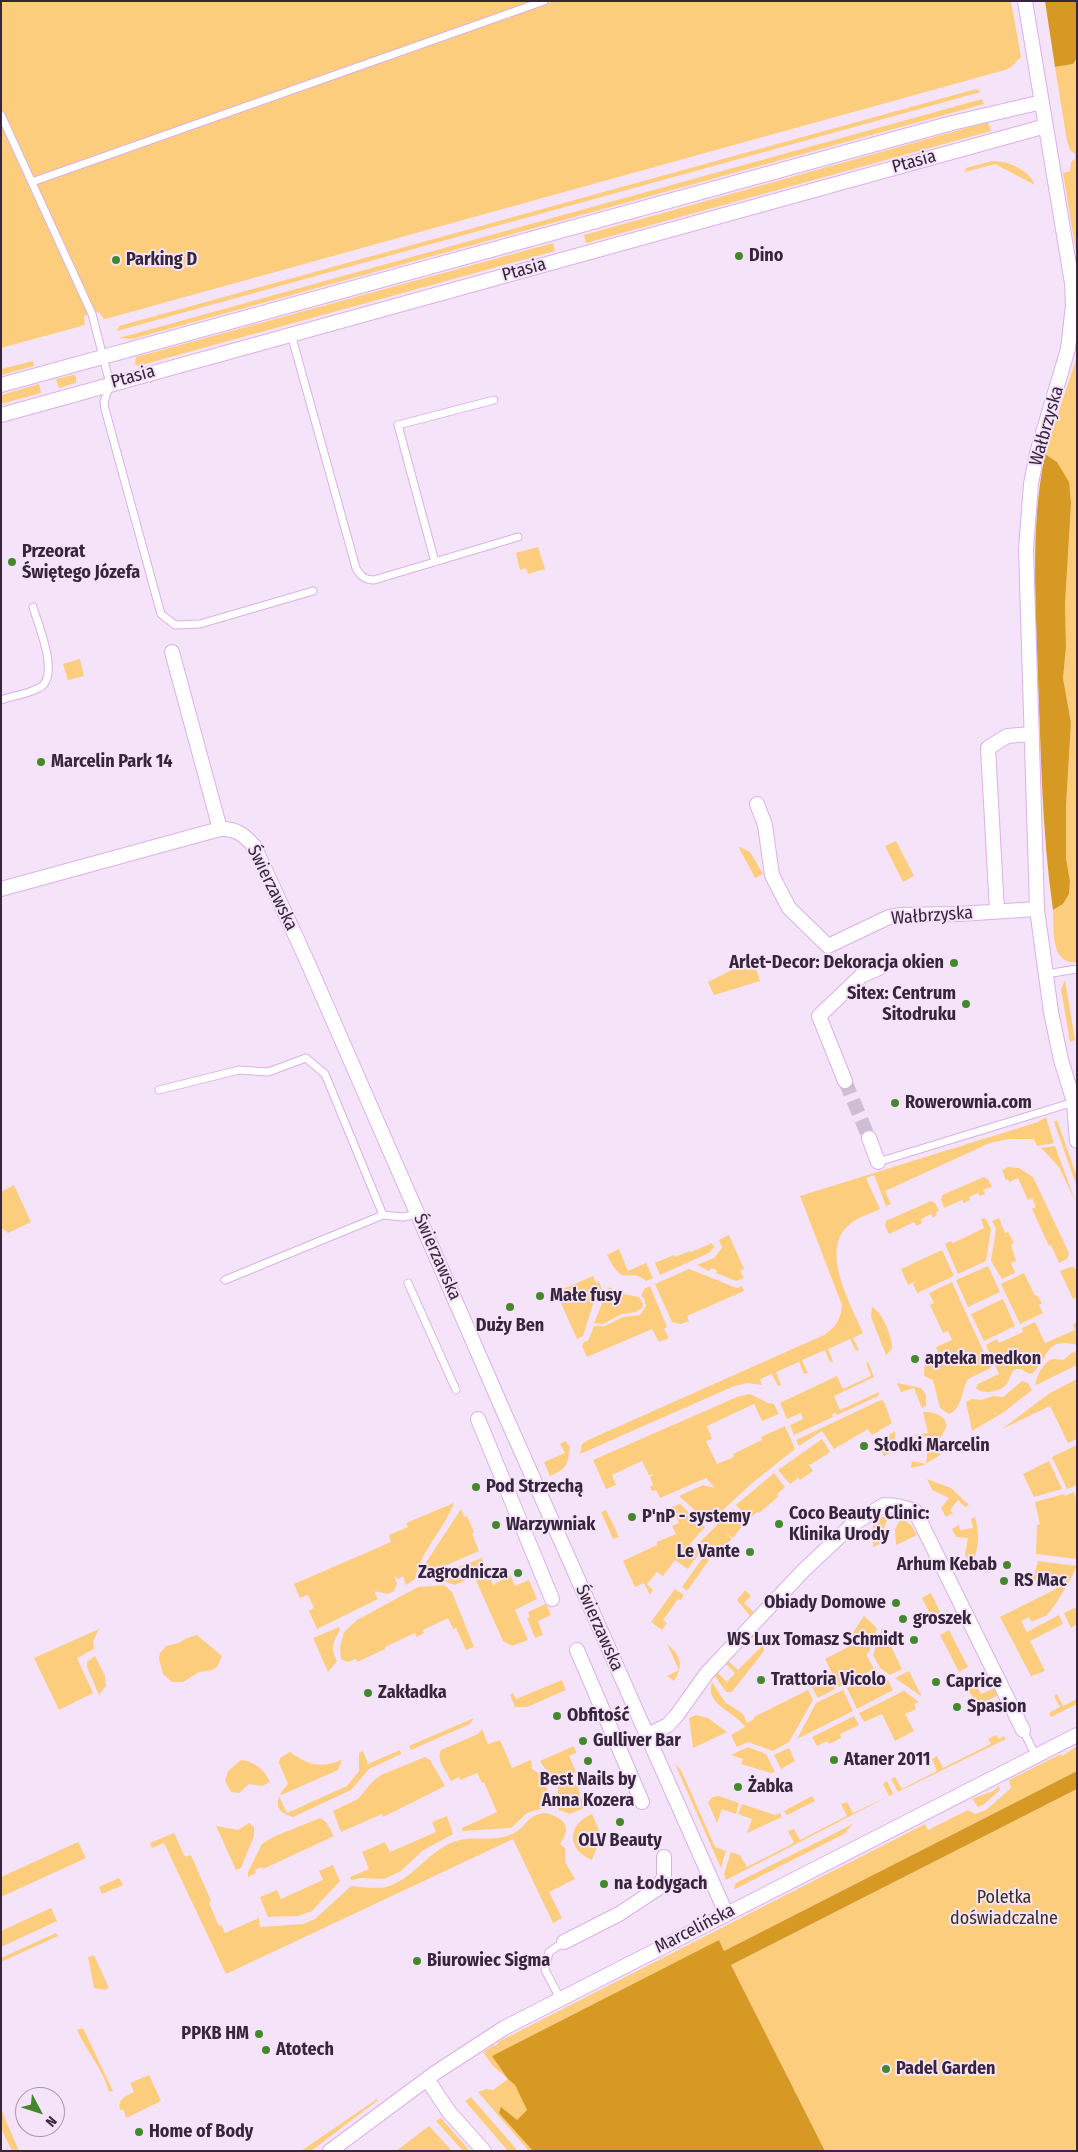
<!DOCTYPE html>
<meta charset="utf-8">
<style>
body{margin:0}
#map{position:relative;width:1078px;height:2152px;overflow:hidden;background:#f5e3fa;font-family:"Fira Sans Condensed",sans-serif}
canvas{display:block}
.frame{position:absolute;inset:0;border:2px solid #36253b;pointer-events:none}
.north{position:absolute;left:15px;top:2087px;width:50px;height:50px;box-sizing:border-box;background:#f5e3fa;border:1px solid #a997ae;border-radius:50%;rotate:130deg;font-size:14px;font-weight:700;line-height:20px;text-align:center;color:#36253b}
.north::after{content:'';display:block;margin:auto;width:18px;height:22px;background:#44882d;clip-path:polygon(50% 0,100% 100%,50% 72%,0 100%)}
</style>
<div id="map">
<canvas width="1078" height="2152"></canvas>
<div class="frame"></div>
<div class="north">N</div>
</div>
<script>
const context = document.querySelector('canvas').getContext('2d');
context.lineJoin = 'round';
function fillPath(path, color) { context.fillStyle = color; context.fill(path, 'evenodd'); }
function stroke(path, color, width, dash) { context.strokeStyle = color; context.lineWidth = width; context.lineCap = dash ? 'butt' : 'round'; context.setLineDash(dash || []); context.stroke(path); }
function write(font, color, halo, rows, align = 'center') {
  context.font = font + ' "Fira Sans Condensed",sans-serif'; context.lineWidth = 4; context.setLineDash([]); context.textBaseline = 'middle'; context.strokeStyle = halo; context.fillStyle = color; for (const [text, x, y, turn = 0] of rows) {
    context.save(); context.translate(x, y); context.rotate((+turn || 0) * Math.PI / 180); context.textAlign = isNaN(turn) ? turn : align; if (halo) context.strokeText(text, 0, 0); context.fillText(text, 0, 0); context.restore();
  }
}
fillPath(new Path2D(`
 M1,1H1011L1021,57L1011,67L1005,70L109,318L104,319L99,312L84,316L85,325L1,348Z
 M1077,58V258L1063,173L1070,171L1071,162L1075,159V154L1070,150L1067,141L1055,67L1073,64Z
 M976,89L981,92L117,331L119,326Z
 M982,99L984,104L132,339L119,338Z
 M988,122L991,131L586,243L584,235Z
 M992,161C1008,161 1028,169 1035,185L995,164L965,172L966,168Z
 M553,243L555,251L138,366L135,364L136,357Z
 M1077,356V962C1050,965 1054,929 1053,910L1063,904L1069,894L1070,881L1066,858V807L1071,723L1063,678L1066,647L1065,603L1057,462L1045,454Z
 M33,361L34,366L1,375V369Z
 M73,375L76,376V383L59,388L56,379Z
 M39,384L41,393L1,404V395Z
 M538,547L545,569L528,574L526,568L520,570L516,553Z
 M80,659L84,676L68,680L63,664Z
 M896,841L914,876L903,882L885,846Z
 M738,846L750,852L763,874L755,878Z
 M753,959L760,981L714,995L708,982Z
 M1065,980L1075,1040L1070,1042L1061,989Z
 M1046,1117L1054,1143L1037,1146L1034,1139H1009L990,1143L885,1191L891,1204L886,1206L874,1175L866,1178L880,1209C870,1214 857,1217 849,1225C819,1250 851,1304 863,1333L853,1338L859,1350L856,1351L850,1339L828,1349L833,1361L830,1362L825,1350L802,1360L808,1373L804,1374L799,1362L776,1372L781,1385L778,1386L772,1374L760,1379L762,1385L747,1383L732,1387L580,1454L582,1444L588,1440L824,1335C836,1327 841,1319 842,1305L800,1196L1038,1122Z
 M1057,1120L1077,1177V1187L1054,1122Z
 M1055,1146L1076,1203L1059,1167L1041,1148Z
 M1008,1167L1019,1168L1033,1177L1069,1253L1067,1259L1059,1263L1051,1245L1049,1246L1032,1209L1036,1207L1032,1198L1028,1200L1018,1178L1009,1182L1008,1179L1006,1180L1002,1170Z
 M984,1177L988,1179L992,1187L983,1190L985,1194L980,1196L978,1193L969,1197L970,1200L964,1203L962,1200L944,1208L941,1200L942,1195Z
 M14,1185L31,1222L8,1233L1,1228V1192Z
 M931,1201L935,1203L939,1211L936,1212L937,1215L933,1218L931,1214L921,1219L922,1223L916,1226L914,1222L889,1234L885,1226L886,1221Z
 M985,1218L991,1229L986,1261L958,1274L945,1244L951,1241L953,1243L984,1228L981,1219Z
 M999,1218L1005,1233L1008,1232L1014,1243L1011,1245L1016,1261L1011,1263L1015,1273L1002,1279L991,1261L996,1229L992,1221Z
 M729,1235L744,1269L740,1271L744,1278L736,1281L716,1273L717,1270L711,1268L709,1271L697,1265L714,1258L722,1248L719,1240Z
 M712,1243L714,1247L709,1253L660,1275L655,1263L674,1255L675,1257L690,1251L691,1252Z
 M619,1249L628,1271L646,1263L653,1278L646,1281C628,1266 624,1290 607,1255Z
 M942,1250L954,1276L917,1293L913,1284L917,1281L908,1285L901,1269Z
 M988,1266L1000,1292L968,1307L956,1280Z
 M1070,1267H1073L1077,1270V1297L1073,1299L1060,1271Z
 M689,1269L737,1288L742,1286L744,1291L687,1316L689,1321L681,1324L672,1322L655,1284Z
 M1024,1273L1035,1296L1037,1295L1042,1303L1039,1305L1043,1313L1020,1324L1001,1284Z
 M593,1276L596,1283L599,1282L602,1289L597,1302L594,1301L583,1336L577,1339L556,1292Z
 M952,1282L991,1368L968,1379C961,1390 963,1408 949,1414L940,1408L933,1380L924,1376L925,1360L938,1353L936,1347L952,1340L948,1331L943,1333L930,1305L934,1303L929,1293Z
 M650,1286L667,1327L664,1329L669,1338L659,1342L652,1329L587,1357L582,1346L584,1342L588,1341L594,1326H605L623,1317L640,1315L646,1306L644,1298L641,1296L644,1289Z
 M609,1287L619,1293L639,1297L643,1304L642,1308L636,1312L622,1314L603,1324L594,1323Z
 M1003,1299L1015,1326L984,1341L971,1314Z
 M872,1307C882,1312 893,1337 892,1349L886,1355L871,1317Z
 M1035,1322L1045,1343L1075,1330L1073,1324L1077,1323V1345C1045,1337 1050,1356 1033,1373L1029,1374L1021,1369H1016C1010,1372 1011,1377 1008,1382C1003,1392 986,1394 978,1390L976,1388L978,1384L999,1374L986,1345L997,1339L999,1343L1023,1332L1022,1328Z
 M1077,1351V1365L1036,1385C1035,1378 1043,1364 1050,1360C1054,1358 1059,1360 1063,1360L1072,1353Z
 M868,1362L874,1377L834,1396L840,1410L879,1392L878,1396L837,1415L836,1413L832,1414L833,1417L794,1435L790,1425L803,1419L801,1413L787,1419L780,1403L837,1376L843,1389L871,1376L866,1363Z
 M1077,1379V1439L1068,1443L1050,1406L1002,1429L1050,1393Z
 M1022,1381L1028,1383L1032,1390L1004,1412L972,1431L966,1402L972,1399L981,1400L993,1396L1003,1397Z
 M897,1383L921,1388L926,1395V1406L922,1408L914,1388L901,1392Z
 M750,1394L768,1403L774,1404L779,1414L762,1421L754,1404L707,1426L712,1439L706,1441L717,1464L734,1457L733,1454L762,1440L761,1437L785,1426L795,1449L751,1484L709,1523L679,1496L703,1485L715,1488L706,1478L660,1498L656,1490L652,1491L650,1487L653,1485L650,1477L654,1474L649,1475L642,1461L612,1475L616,1485L606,1489L593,1460L737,1397Z
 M881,1400L884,1402L892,1423L872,1435L868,1429L834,1449L822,1431L799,1446L796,1440Z
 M923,1412C932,1411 949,1416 946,1428C944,1432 941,1435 940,1439C939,1443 940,1450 940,1455L924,1465L911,1468L912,1461L926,1464L929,1437L915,1436V1435L928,1433Z
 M895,1431V1450L884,1456L877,1443Z
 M822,1439L830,1452L810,1465L808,1464L813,1471L800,1480L794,1473L798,1478L790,1484L778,1470Z
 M565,1441L570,1447C567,1466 568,1468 550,1476L544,1462L565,1453L560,1444Z
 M1077,1445V1485L1067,1489L1052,1457Z
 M1049,1461L1062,1489L1034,1497L1023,1474Z
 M774,1473L785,1487L777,1494L778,1497L759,1513L757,1512L749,1519L736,1505Z
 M927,1479L951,1488L969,1505L965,1507L958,1500L950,1510L953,1513L946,1517L941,1508L949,1498L932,1490Z
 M1074,1492L1077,1501V1559L1036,1554L1037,1525L1040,1524L1035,1502L1064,1494L1065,1496Z
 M454,1503C444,1530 421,1550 415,1579L406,1585L403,1576L398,1579L394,1576L397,1584L394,1591L388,1594L374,1591L378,1599L317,1629L309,1611L314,1608L308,1595L300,1598L294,1584L391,1542L389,1535L408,1527L406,1523Z
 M680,1504L705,1527L690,1544L700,1552L688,1569L675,1560L663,1576L657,1572L647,1584L653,1590L650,1595L644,1583L635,1587L623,1561L657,1545V1542L676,1534L672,1526L679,1523L672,1507Z
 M461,1509L464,1517L467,1516L474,1532L472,1534L479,1551L431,1572L425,1569V1564Z
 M733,1509L745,1522L733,1538L726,1533L732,1539L722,1549L716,1544L720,1549L712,1557L698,1544Z
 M606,1510L619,1537L613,1539L601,1512Z
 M889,1515L884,1528V1542L873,1547L872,1530L875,1519Z
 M975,1517C980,1534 979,1550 971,1566L965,1555L968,1538L956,1537L952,1529L959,1525L960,1530L973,1528L971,1519Z
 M901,1518L911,1525L917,1535L896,1545L895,1529Z
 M704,1556L709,1560L687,1591L682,1587Z
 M482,1558L493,1585L510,1575L515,1586L529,1580L537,1599L515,1610L528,1640L512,1646L503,1641L474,1576L455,1585L434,1578V1576Z
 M1038,1561L1077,1566L1070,1580L1055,1605L1047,1615L1032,1622L1029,1617L1021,1621L1027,1632L1059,1615L1063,1624L1030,1641L1045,1671L1031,1676L1000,1617L1056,1589L1049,1574L1031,1583L1030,1580L1033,1579Z
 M444,1585L452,1592L474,1647L466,1650L456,1628L453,1629L448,1618L423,1630L424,1633L417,1637L415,1633L385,1647V1649L357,1662L356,1659L348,1662L341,1659L340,1647L344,1632L357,1620L418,1587Z
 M675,1589L684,1595L681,1600L678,1599L663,1620L667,1623L662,1630L651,1622Z
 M745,1590L751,1596L744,1603L754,1612L750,1616L737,1600Z
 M931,1593L942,1616L933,1620L922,1598Z
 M546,1604L551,1615L538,1621L543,1635L535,1638L527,1618L530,1617L528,1612Z
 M1077,1607V1624L1071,1628L1064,1613Z
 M864,1616L877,1628L869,1652L866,1654L874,1669L839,1687L825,1659L854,1644L851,1636Z
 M339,1627L340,1630C333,1642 330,1648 337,1661L328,1672L313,1638Z
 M882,1628L902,1669L890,1675L880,1668L873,1655Z
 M99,1629L93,1641L94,1649L77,1658L93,1693L59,1710L34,1658Z
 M949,1630L968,1667L959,1672L940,1635Z
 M754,1634L763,1644L764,1651L732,1692H726L715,1676L717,1672L727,1682L735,1673L726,1664L728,1661L738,1670L761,1647L751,1637Z
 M197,1635L222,1656L217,1667L212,1670L199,1672L183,1682H172L163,1674L159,1659L160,1653L166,1646L179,1643L187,1638Z
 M667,1644C681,1655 684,1666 674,1681L667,1676L679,1670Z
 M95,1656L105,1676L106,1686L99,1695L87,1667V1662Z
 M909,1671L922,1697L895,1678Z
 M878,1672L888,1680L893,1690L857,1709L847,1688Z
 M830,1678L835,1689L818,1698L812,1687Z
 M562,1680L566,1690L527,1707H515L510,1695L513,1693L516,1699Z
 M712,1682L725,1702L743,1714L747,1723L754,1719V1717L808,1690L813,1700L789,1742L773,1751L748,1742L737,1747L731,1735L745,1727C736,1712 704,1705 712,1682Z
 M975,1682L981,1694L995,1688L998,1695L978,1706L966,1686Z
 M843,1690L853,1711L797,1739L816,1703Z
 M904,1691L919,1702L914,1704L916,1709L905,1714L914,1731L895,1741L882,1714L864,1722L859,1713Z
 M1057,1694L1063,1706L1077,1699V1704L1051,1717L1049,1713L1060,1707L1054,1696Z
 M696,1715L708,1718L727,1732L693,1748L689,1718Z
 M854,1716L859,1725L840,1734L841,1738L829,1744L827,1741L817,1746L812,1737Z
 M474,1718L470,1724L411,1750L409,1746Z
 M482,1729L488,1744L500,1740L512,1768L531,1760L532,1769C545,1776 547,1786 549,1800L543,1808L527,1813L511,1828L462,1831V1828L497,1812L484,1782L482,1783L477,1773L460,1780L459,1777L451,1781C446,1770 436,1761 441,1750L478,1734Z
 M996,1735L999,1739L1004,1736L1006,1739L898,1792L891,1779L895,1777L902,1789L937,1771L932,1759L937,1756L943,1768L991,1744L988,1739Z
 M574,1746L576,1753L569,1756L576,1772L570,1774L575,1784L577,1783L581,1799L585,1797L589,1806L570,1814L559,1810C556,1799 559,1793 558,1785C556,1776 544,1770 540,1761Z
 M1077,1746V1771L724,1951L719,1940L508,2079L515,2085L528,2111L512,2125L533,2151H529L478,2092L486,2089L493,2090L508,2079L493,2066L483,2052L494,2045L496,2046L498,2042L925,1824L928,1830L968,1810L975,1814L986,1810L1011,1788L1009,1780L1061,1754L1062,1756Z
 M748,1747L766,1754L775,1772L771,1773L741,1764L743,1759L731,1755Z
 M789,1748L795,1761L781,1769L774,1755Z
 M400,1750L401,1754L369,1769L351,1790L293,1817C271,1811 276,1797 288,1784L279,1763L280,1758L290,1752C309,1766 320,1768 342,1760L338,1770L279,1796L287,1813L347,1786L359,1771V1753L363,1751L368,1764Z
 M425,1757L430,1760L445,1786L383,1817L382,1814L341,1832L333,1811L358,1799L372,1782L381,1775Z
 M241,1760C254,1761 265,1770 270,1782L262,1786L249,1784L239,1793L231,1792L225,1781L228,1771Z
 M675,1764L681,1770L715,1847L726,1851L721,1868Z
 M887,1781L893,1794L726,1880L724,1874L731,1852L740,1855L747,1867L794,1843L788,1831L794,1829L800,1840L847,1816L841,1804L847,1802L853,1813L889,1796L883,1784Z
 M999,1786L1000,1790L983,1805L978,1807L972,1799L993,1791Z
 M1077,1789V2151H825L731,1965Z
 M719,1796L739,1803L736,1814L722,1809L717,1823L708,1802L713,1797Z
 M812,1796L815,1801L787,1815L784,1811Z
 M742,1804L775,1815L780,1813L782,1817L747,1833L752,1819L738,1814Z
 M546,1813C565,1818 572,1827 560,1844L565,1848V1862L575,1879L549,1892L562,1918L553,1923L513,1839L226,1974L164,1843L152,1848L150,1843L174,1833L185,1857L191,1855L211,1901L209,1903L219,1926L221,1925L225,1933L259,1918L260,1927L303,1924L315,1919L351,1886C362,1887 376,1889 386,1887C415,1879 430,1847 460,1840C477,1836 495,1842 512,1834C528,1827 526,1814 546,1813Z
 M592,1814L601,1835L592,1860C567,1850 566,1825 592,1814Z
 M447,1816L453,1834L422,1851L401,1871L384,1879L361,1878L351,1880L350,1877L369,1869L362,1852L385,1842L390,1852L436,1832L432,1822Z
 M320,1818L326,1822L334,1836L263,1869L262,1867L255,1870L256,1873L248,1877V1872L262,1844L273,1837Z
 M249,1823L254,1827V1836L241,1868L236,1870L216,1826L238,1830Z
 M853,1824L844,1834L735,1889L734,1888L736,1883Z
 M78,1842L86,1858L1,1897V1877Z
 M333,1865L340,1881L312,1911L298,1916L268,1917L260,1897L277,1890L281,1899L323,1880L319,1871Z
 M119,1878L123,1885L102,1894L99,1887Z
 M51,1908L57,1921L1,1947V1931Z
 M56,1933L58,1936L1,1962V1958Z
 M94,1955L109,1988L104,1990L94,1988L88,1957Z
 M83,2028L113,2091L109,2092C103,2069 87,2052 77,2030Z
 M149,2075L161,2101L126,2118L124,2110H120C117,2099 126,2096 134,2092L130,2083Z
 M471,2097L518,2151H508L465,2101Z
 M377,2099L378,2100L311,2151H301Z
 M1,2109L19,2151H12L1,2128Z
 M441,2118L470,2151H463L436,2121Z
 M429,2126L452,2151H396Z`), '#fdcd7e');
fillPath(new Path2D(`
 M1045,1H1077V58L1073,64L1055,67Z
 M1045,454L1057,462L1069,482L1071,503L1065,603L1066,647L1063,678L1071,723L1066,807V858L1070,881L1069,894L1063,904L1053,910C1042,833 1041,755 1038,677C1036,602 1030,528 1045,454Z
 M1077,1771V1789L731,1965L825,2151H533L499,2113L501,2107L517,2120L527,2110L515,2085L508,2079L492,2056L719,1940L724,1951Z`), '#d69a24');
stroke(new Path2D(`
 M845,1081L869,1138`), '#cfbdd4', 14, [14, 7]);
const lane = new Path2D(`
 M1,115L92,314L110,384L104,402L105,409L161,614L175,625L200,624L313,591
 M32,182L544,1
 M291,334L356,568C360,576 365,580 374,580L518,537
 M435,562L398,425L494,400
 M1,700C13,696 28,694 39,688C61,677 38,625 33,607
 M1046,974L1077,969
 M159,1090L239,1070L268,1072L306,1058L325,1074L383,1215L403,1217L418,1214
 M878,1162L1074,1102
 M225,1280L383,1215
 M408,1283L456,1390
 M1023,1730L1036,1756
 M560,1998L545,1970L549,1952L564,1942`);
const street = new Path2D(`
 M1025,1L1072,283L1073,305L1068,349L1037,453L1031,484L1026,549L1037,909L1051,1012L1061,1060L1074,1102L1077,1141
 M1,385L952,123L1042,102
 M1,415L1046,126
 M172,652L220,829
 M757,804L765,825L772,875L789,908L828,946L889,917L899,915L959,914L1037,909
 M1,889L220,829C236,828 244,835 254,846L308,963L506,1417L726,1913
 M997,911L988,748L1007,736L1032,734
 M845,1081L819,1016L861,976L881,967
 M869,1138L878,1162
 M478,1419L552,1599
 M577,1650L642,1802
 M646,1736L668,1725L677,1715L707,1673L804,1570L853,1524L884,1505L897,1506L915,1511L1023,1730
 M564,1942L619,1914L657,1889L664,1877V1857
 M427,2079L449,2112L484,2151
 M330,2151L435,2073L504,2028L1077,1735`);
stroke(lane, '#dbb0e7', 9);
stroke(street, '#dbb0e7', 16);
stroke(lane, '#fff', 7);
stroke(street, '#fff', 14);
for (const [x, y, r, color] of [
 [739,256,5,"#44882d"],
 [116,260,5,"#44882d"],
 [12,562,5,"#44882d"],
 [41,762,5,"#44882d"],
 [954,963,5,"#44882d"],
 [966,1004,5,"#44882d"],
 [895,1103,5,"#44882d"],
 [540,1296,5,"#44882d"],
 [510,1307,5,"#44882d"],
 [915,1359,5,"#44882d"],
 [864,1446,5,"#44882d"],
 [476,1487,5,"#44882d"],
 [632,1517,5,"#44882d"],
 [779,1524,5,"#44882d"],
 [496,1525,5,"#44882d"],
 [750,1552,5,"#44882d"],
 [1007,1565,5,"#44882d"],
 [518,1573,5,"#44882d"],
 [1004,1581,5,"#44882d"],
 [896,1603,5,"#44882d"],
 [903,1619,5,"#44882d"],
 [914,1640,5,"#44882d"],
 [761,1680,5,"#44882d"],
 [936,1682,5,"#44882d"],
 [368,1693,5,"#44882d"],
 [957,1707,5,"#44882d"],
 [557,1716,5,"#44882d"],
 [583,1741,5,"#44882d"],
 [834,1760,5,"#44882d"],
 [588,1761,5,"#44882d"],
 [738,1787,5,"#44882d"],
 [620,1822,5,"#44882d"],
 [604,1884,5,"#44882d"],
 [417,1961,5,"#44882d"],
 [259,2034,5,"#44882d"],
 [266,2050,5,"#44882d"],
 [886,2069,5,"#44882d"],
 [139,2132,5,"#44882d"]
]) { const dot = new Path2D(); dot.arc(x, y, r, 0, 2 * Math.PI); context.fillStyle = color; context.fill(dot); stroke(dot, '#f5e3fa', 2); }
write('18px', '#36253b', '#f5e3fa', [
 ["Ptasia",914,162,-15],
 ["Ptasia",524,270,-15],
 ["Ptasia",133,377,-15],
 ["Wałbrzyska",1047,426,-74],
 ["Świerzawska",272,888,64],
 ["Wałbrzyska",932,916,-4],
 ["Świerzawska",437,1257,66],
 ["Świerzawska",599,1628,66],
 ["Marcelińska",695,1929,-27]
]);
write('bold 18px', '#36253b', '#f5e3fa', [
 ["Dino",749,256],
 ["Parking D",126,260],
 ["Przeorat",22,552],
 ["Świętego Józefa",22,573],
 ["Marcelin Park 14",51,762],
 ["Arlet-Decor: Dekoracja okien",944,963,"right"],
 ["Sitex: Centrum",956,994,"right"],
 ["Sitodruku",956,1015,"right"],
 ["Rowerownia.com",905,1103],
 ["Małe fusy",550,1296],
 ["Duży Ben",510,1326,"center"],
 ["apteka medkon",925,1359],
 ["Słodki Marcelin",874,1446],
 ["Pod Strzechą",486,1487],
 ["Coco Beauty Clinic:",789,1514],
 ["Klinika Urody",789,1535],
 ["P'nP - systemy",642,1517],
 ["Warzywniak",506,1525],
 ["Le Vante",740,1552,"right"],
 ["Arhum Kebab",997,1565,"right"],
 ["Zagrodnicza",508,1573,"right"],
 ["RS Mac",1014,1581],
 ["Obiady Domowe",886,1603,"right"],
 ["groszek",913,1619],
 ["WS Lux Tomasz Schmidt",904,1640,"right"],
 ["Trattoria Vicolo",771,1680],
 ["Caprice",946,1682],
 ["Zakładka",378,1693],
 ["Spasion",967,1707],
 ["Obfitość",567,1716],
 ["Gulliver Bar",593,1741],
 ["Ataner 2011",844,1760],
 ["Best Nails by",588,1780,"center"],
 ["Anna Kozera",588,1801,"center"],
 ["Żabka",748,1787],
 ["OLV Beauty",620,1841,"center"],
 ["na Łodygach",614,1884],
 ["Biurowiec Sigma",427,1961],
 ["PPKB HM",249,2034,"right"],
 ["Atotech",276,2050],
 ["Padel Garden",896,2069],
 ["Home of Body",149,2132]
], 'left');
write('18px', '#3a2f1c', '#f5e3fa', [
 ["Poletka",1004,1898],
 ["doświadczalne",1004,1919]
]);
</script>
